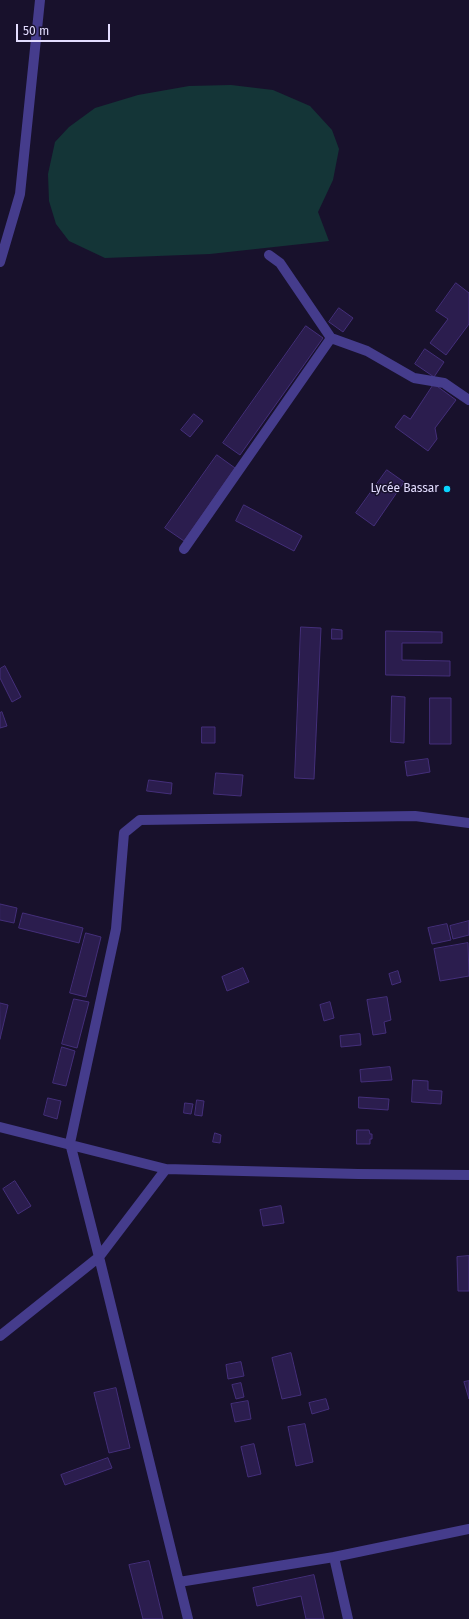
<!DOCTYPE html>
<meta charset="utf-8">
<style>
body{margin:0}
#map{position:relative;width:469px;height:1619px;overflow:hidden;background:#18112c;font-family:"Fira Sans",sans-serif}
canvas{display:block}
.scale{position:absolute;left:16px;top:24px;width:94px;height:18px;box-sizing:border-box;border:2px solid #e3ddff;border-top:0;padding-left:5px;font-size:12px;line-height:14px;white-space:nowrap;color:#e3ddff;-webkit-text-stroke:3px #18112c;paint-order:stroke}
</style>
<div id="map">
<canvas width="469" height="1619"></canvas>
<div class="scale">50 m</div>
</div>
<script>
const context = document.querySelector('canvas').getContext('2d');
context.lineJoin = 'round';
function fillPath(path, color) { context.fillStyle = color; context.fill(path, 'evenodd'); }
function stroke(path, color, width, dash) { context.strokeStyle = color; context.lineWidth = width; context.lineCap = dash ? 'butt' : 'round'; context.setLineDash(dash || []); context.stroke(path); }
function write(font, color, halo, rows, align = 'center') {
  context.font = font + ' "Fira Sans",sans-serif'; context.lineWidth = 3; context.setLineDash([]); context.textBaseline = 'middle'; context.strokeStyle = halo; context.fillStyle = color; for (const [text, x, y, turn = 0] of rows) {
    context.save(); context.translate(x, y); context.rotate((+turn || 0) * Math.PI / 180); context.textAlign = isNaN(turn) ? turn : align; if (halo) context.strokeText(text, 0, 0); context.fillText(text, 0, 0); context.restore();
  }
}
fillPath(new Path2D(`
 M231,85L273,90L310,106L332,130L339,149L333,180L318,212L329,241L210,254L105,258L69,241L56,224L49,201L48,174L55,142L69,127L95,108L138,95L189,86Z`), '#143537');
const building = new Path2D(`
 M456,283L469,293V324L446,355L430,343L448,319L436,311Z
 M339,308L353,318L343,332L329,322Z
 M306,326L323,338L240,455L223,443Z
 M425,349L444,362L434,377L415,364Z
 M434,384L456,400L435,428L437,439L428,451L395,427L404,415L410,419Z
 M194,414L203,421L190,437L181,430Z
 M217,455L235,468L184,541L165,528Z
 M387,470L404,482L374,526L356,513Z
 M244,505L302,536L294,551L236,521Z
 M301,627L321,628L314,779L295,778Z
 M332,629L342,630V639H332Z
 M386,631L442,632V643H402V660L450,661V676L386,675Z
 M5,666L21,697L12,702L0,678V669Z
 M392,696L405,697L404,743L391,742Z
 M430,698H451V744H430Z
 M2,712L7,726L0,728V713Z
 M202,727H215V743H202Z
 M428,759L430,772L407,776L405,762Z
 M216,773L243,775L241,796L214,794Z
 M149,780L172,783L171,794L147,791Z
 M0,904L17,908L14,923L0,920Z
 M23,913L83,928L79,943L19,928Z
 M469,921V935L453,939L450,926Z
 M447,924L451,940L432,944L428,928Z
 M86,933L101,937L86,997L70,993Z
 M468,943L469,976L440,981L434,949Z
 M243,968L249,982L227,991L222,977Z
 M398,971L401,982L392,985L389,974Z
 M387,997L391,1020L384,1022L386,1033L373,1035L367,1000Z
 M74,999L89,1002L77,1048L62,1044Z
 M330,1002L334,1018L324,1021L320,1005Z
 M0,1003L8,1005L0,1039Z
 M360,1034L361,1045L341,1047L340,1036Z
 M62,1047L75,1051L66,1086L53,1083Z
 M390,1067L392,1080L361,1082L360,1070Z
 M413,1080L428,1081V1090L442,1091L441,1104L412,1102Z
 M359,1097L389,1099L388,1110L359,1108Z
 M48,1098L61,1101L57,1119L44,1115Z
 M197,1100L204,1101L202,1116L195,1115Z
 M185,1103L193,1104L191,1114L184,1113Z
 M357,1130H369L370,1134H372V1139H370V1144H357Z
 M215,1133L221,1135L220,1143L213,1142Z
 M15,1181L31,1206L18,1214L3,1189Z
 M281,1206L284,1223L263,1226L260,1210Z
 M469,1256V1291H458L457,1257Z
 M291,1353L301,1395L282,1399L272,1358Z
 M241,1362L244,1376L228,1379L226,1365Z
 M469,1381V1399L464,1382Z
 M241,1383L244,1397L236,1399L232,1385Z
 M116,1388L130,1448L109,1453L94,1393Z
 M326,1399L329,1409L312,1414L309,1403Z
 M248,1401L251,1419L235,1422L231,1404Z
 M305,1424L313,1462L296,1466L288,1427Z
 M254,1444L261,1474L248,1477L241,1447Z
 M108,1458L112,1468L65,1485L61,1475Z
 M149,1561L163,1619H143L129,1565Z
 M314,1575L324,1619H306L301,1596L257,1606L253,1588Z`);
fillPath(building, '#2b1d4e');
stroke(building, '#442f7a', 1);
stroke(new Path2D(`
 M269,255L280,263L331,338L367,351L414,378L444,383L469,400
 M0,262L20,194L40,0
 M184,549L331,338
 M0,1127L166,1169L358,1174L469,1175
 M0,1336L99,1257L166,1169
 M179,1582L334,1557
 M188,1619L99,1257L70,1143L116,929L124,833L140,820L415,816L469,823
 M348,1619L334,1557L469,1529`), '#453c8c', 10);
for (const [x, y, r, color] of [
 [447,489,4,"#09d4ff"]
]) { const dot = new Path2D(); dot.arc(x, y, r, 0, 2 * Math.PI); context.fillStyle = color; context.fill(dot); stroke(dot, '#18112c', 1.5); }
write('12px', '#e3ddff', '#18112c', [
 ["Lycée Bassar",439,489]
], 'right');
</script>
